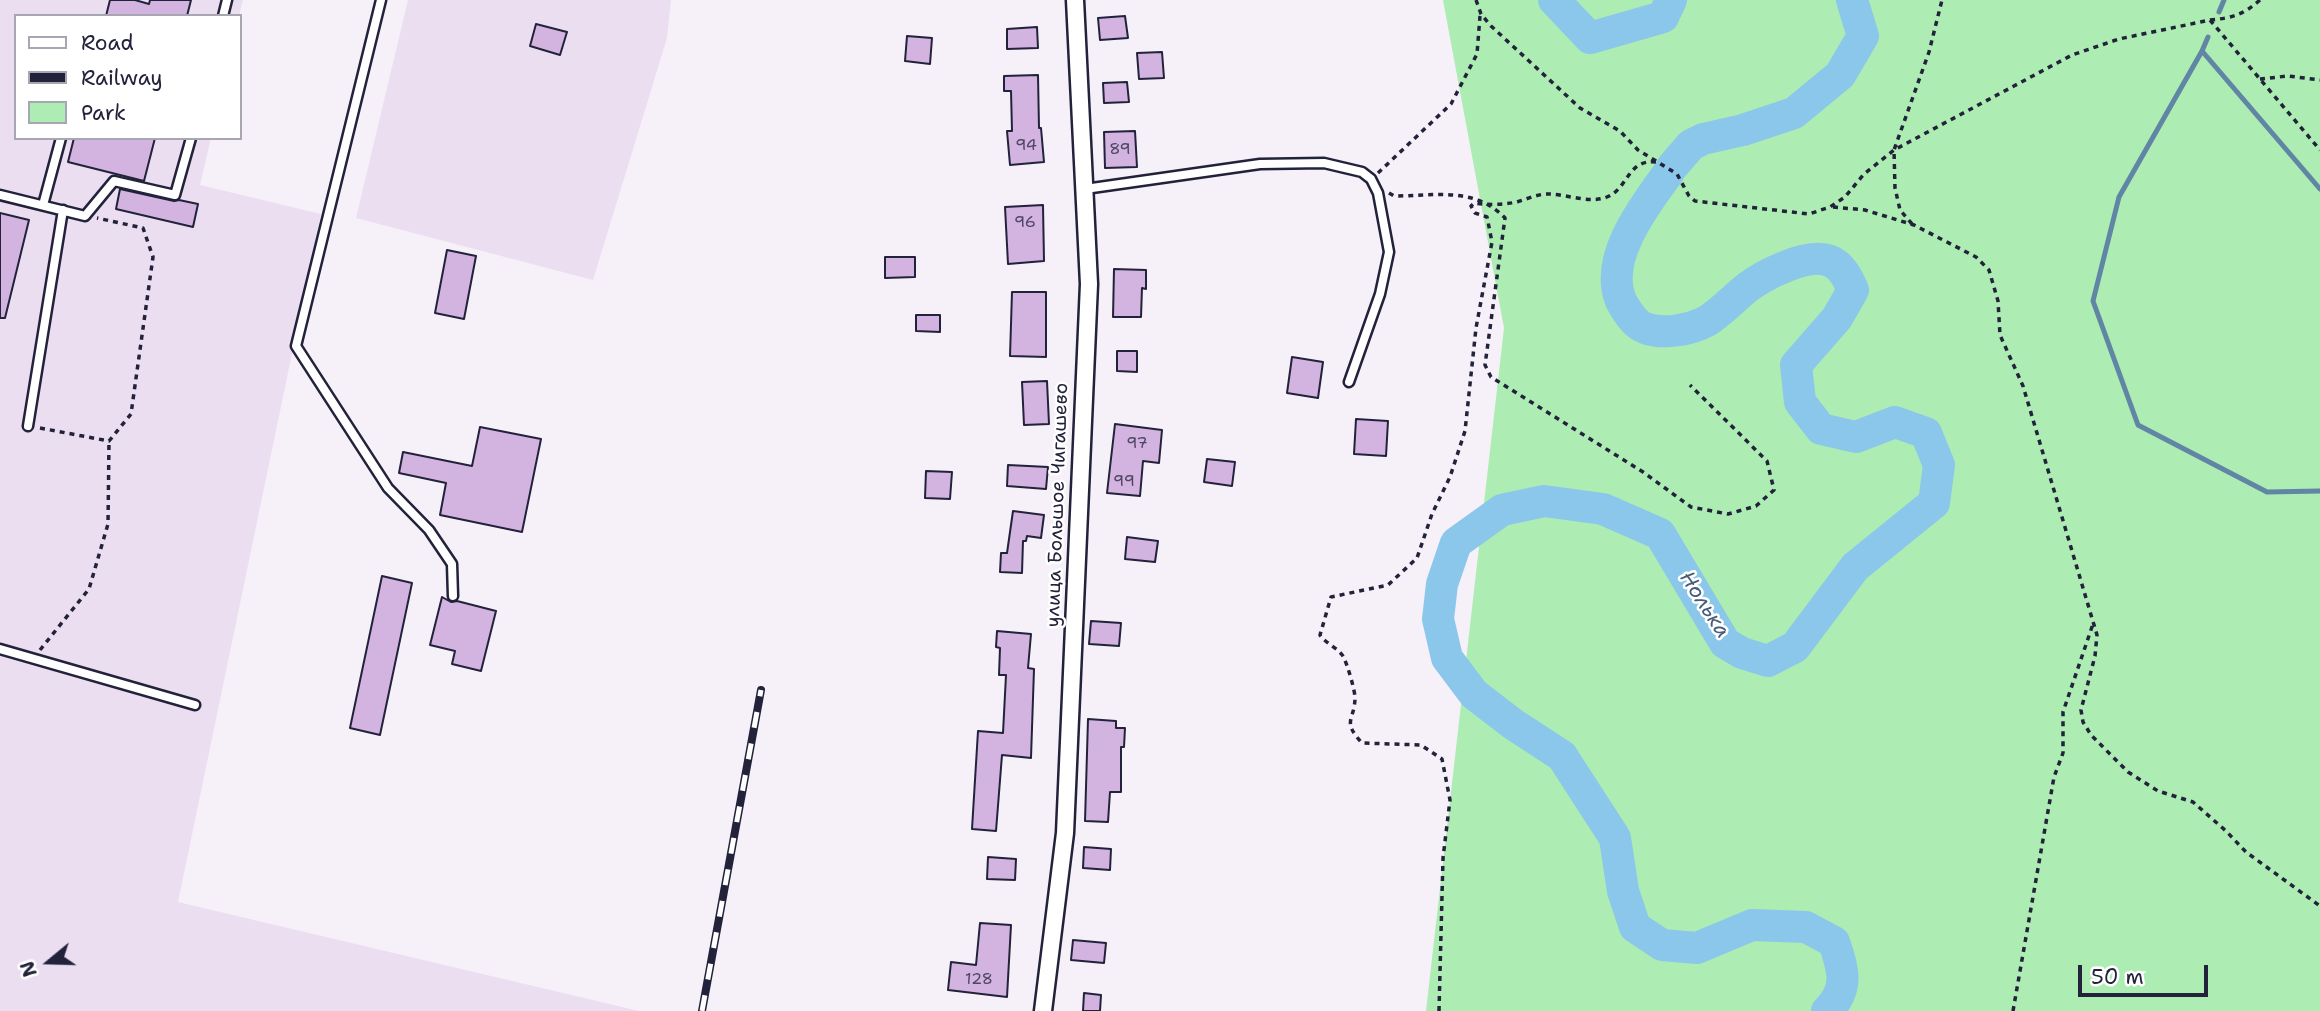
<!DOCTYPE html>
<meta charset="utf-8">
<style>
body{margin:0}
#map{position:relative;width:2320px;height:1011px;overflow:hidden;background:#f6f0f9;font-family:"Shantell Sans",sans-serif}
canvas{display:block}
.legend{position:absolute;left:14px;top:14px;width:228px;height:126px;box-sizing:border-box;background:#fff;border:2px solid #a7a7b1;margin:0;padding:9px 12px;list-style:none;font-size:21px;color:#22223b}
.legend li{display:flex;align-items:center;gap:14px;height:35px}
.legend b{width:35px;border:2px solid #a7a7b1}
.north{position:absolute;left:14px;top:927px;width:70px;height:70px;-webkit-text-stroke:5px #fff;paint-order:stroke;rotate:251deg;font-size:19px;font-weight:700;line-height:28px;text-align:center;color:#22223b}
.north::after{content:'';display:block;margin:auto;width:24px;height:32px;background:#22223b;clip-path:polygon(50% 0,100% 100%,50% 72%,0 100%)}
.scale{position:absolute;left:2078px;top:965px;width:130px;height:32px;box-sizing:border-box;border:4px solid #22223b;border-top:0;padding-left:9px;font-size:21px;line-height:24px;white-space:nowrap;color:#22223b;-webkit-text-stroke:5px #fff;paint-order:stroke}
</style>
<div id="map">
<canvas width="2320" height="1011"></canvas>
<ul class="legend">
<li><b style="height:9px;background:#fff"></b>Road</li>
<li><b style="height:9px;background:#22223b"></b>Railway</li>
<li><b style="height:19px;background:#adecb2"></b>Park</li>
</ul>
<div class="north">N</div>
<div class="scale">50 m</div>
</div>
<script>
const context = document.querySelector('canvas').getContext('2d');
context.lineJoin = 'round';
function fillPath(path, color) { context.fillStyle = color; context.fill(path, 'evenodd'); }
function stroke(path, color, width, dash) { context.strokeStyle = color; context.lineWidth = width; context.lineCap = dash ? 'butt' : 'round'; context.setLineDash(dash || []); context.stroke(path); }
function write(font, color, halo, rows, align = 'center') {
  context.font = font + ' "Shantell Sans",sans-serif'; context.lineWidth = 5; context.setLineDash([]); context.textBaseline = 'middle'; context.strokeStyle = halo; context.fillStyle = color; for (const [text, x, y, turn = 0] of rows) {
    context.save(); context.translate(x, y); context.rotate((+turn || 0) * Math.PI / 180); context.textAlign = isNaN(turn) ? turn : align; if (halo) context.strokeText(text, 0, 0); context.fillText(text, 0, 0); context.restore();
  }
}
fillPath(new Path2D(`
 M0,0H243L239,16H16V138H211L200,185L321,214L178,902L639,1011H0Z
 M408,0H671L667,38L593,280L356,218Z`), '#ecdef1');
fillPath(new Path2D(`
 M1443,0H2320V1011H1426L1504,328Z`), '#adecb2');
stroke(new Path2D(`
 M2219,12L2224,0
 M2208,37L2202,51L2320,189
 M2202,51L2119,197L2093,301L2138,425L2267,492L2320,491`), '#6185a5', 5);
stroke(new Path2D(`
 M1554,0L1590,38L1663,17L1671,0
 M1672,167L1691,145L1703,139L1743,130L1794,113L1840,75L1863,36L1852,0
 M1669,172C1645,205 1603,258 1621,301C1626,310 1634,324 1645,328C1663,335 1690,330 1707,321C1721,312 1734,298 1748,287C1764,275 1800,257 1821,259C1839,260 1847,276 1853,290L1837,318L1796,365L1800,402L1821,429L1856,437L1895,422L1926,433L1939,465L1934,503L1855,567L1795,647L1768,661L1742,653L1725,643L1660,534L1603,509L1544,501L1502,510L1456,543L1442,584L1438,619L1447,658L1474,694L1513,724L1562,756L1615,838L1623,891L1635,927L1662,945L1697,948L1752,925L1806,927L1834,942C1843,969 1850,989 1827,1011`), '#8bc7eb', 32);
const building = new Path2D(`
 M110,0H135L149,4L150,0H191L187,16H106Z
 M1125,16L1128,38L1100,40L1098,18Z
 M536,24L567,32L560,55L530,46Z
 M1037,27L1038,48L1007,49V29Z
 M907,36L932,38L930,64L905,61Z
 M1162,52L1164,78L1139,79L1137,53Z
 M1038,75L1039,128H1041L1044,162L1010,165L1007,131H1012L1011,91H1004V76Z
 M1127,82L1129,102L1104,103L1103,83Z
 M1135,131L1137,167L1105,168L1104,132Z
 M74,138H155L144,181L68,162Z
 M120,189L174,201L179,200L198,204L193,227L116,209Z
 M1043,205L1044,261L1008,264L1005,207Z
 M0,213L29,220L5,318H0Z
 M447,250L476,256L464,319L435,313Z
 M885,257H915V277L885,278Z
 M1114,269L1146,270V289L1142,288L1141,317H1113Z
 M1012,292H1046V357L1010,356Z
 M916,315H940V332L916,331Z
 M1117,351H1137V372L1117,371Z
 M1292,357L1323,362L1318,398L1287,393Z
 M1047,381L1049,424L1024,425L1022,382Z
 M1356,419L1388,421L1386,456L1354,454Z
 M1115,424L1162,430L1159,463L1143,461L1140,496L1107,493Z
 M480,427L541,439L522,532L440,515L446,483L399,473L403,452L472,466Z
 M1207,459L1235,462L1232,486L1204,482Z
 M1008,465L1048,467L1046,489L1007,486Z
 M926,471L952,472L950,499L925,498Z
 M1013,511L1044,515L1041,538L1027,536L1026,541H1023L1022,573L1000,572L1001,553H1007Z
 M1127,537L1158,541L1155,562L1125,559Z
 M382,576L412,583L380,735L350,728Z
 M442,597L451,602L457,601L496,611L481,671L452,664L455,651L430,645Z
 M1091,621L1121,623L1119,646L1089,644Z
 M997,631L1031,634L1028,668L1034,669L1031,758L1002,755L996,831L972,829L978,731L1003,733L1006,675H999L1000,648L996,647Z
 M1088,719L1116,721V728H1125L1124,747H1121V792H1110L1108,822L1085,821Z
 M1084,847L1111,849L1110,870L1083,868Z
 M988,857L1016,859L1015,880L987,879Z
 M980,923L1011,925L1007,997L948,990L951,962L976,965Z
 M1073,940L1106,943L1104,963L1071,960Z
 M1084,993L1101,995L1100,1011H1083Z`);
fillPath(building, '#d3b3df');
stroke(building, '#22223b', 2);
const service = new Path2D(`
 M381,0L296,346L388,488L429,530L452,564L453,596
 M223,16L227,0
 M1085,189L1260,164L1324,163L1362,172L1371,179L1378,193L1389,252L1380,294L1349,382
 M0,195L85,216L114,181L175,195L191,138
 M43,205L61,138
 M28,426L63,210
 M0,649L195,705`);
const minor = new Path2D(`
 M1043,1011L1065,833L1089,284L1075,0`);
stroke(service, '#22223b', 13);
stroke(minor, '#22223b', 21);
stroke(new Path2D(`
 M1476,0L1481,14L1491,26L1580,108L1620,131L1638,150L1677,174L1689,196L1695,201L1809,214L1830,207L1845,197L1864,174L1894,150L2072,55L2119,39L2210,20L2320,150
 M2210,20C2232,18 2243,15 2260,0
 M2260,79L2288,76L2320,80
 M1378,173L1451,104L1477,54L1480,16
 M1389,193L1394,196C1435,196 1474,186 1505,218L1485,365L1491,377L1643,472L1691,507L1728,514L1756,506L1774,490L1767,461L1690,385
 M1833,207L1865,210L1914,225L1976,257L1989,270L1998,301L2000,335L2023,386L2097,635L2095,656L2081,710L2083,722L2091,735L2128,772L2158,791L2193,802L2226,831L2246,852L2320,906
 M1912,224L1900,210L1895,188L1894,150L1929,52L1942,0
 M40,428L109,441L131,414L153,257L143,228L97,218
 M40,650L89,589L108,524L109,441
 M1439,1011L1443,858L1450,800L1442,759L1421,745L1362,743C1341,720 1355,721 1355,697C1354,687 1348,667 1344,658C1340,649 1326,644 1320,635L1331,597L1388,585L1417,558L1432,514L1450,477L1465,431L1476,328L1492,242L1487,217L1475,213L1471,206L1474,203C1488,205 1502,205 1517,202C1527,199 1537,194 1548,194C1566,194 1590,204 1607,197C1629,188 1627,159 1656,162
 M2013,1011L2054,777L2063,753V712L2093,624`), '#22223b', 3.5, [5, 5]);
stroke(service, '#fff', 8);
stroke(minor, '#fff', 16);
const rail = new Path2D(`
 M702,1011L761,690`);
stroke(rail, '#22223b', 8);
stroke(rail, '#fff', 5, [16]);
write('16px', '#4e4664', null, [
 ["94",1026,146],
 ["89",1120,150],
 ["96",1025,223],
 ["97",1137,444],
 ["99",1124,482],
 ["128",979,980]
]);
write('19px', '#22223b', '#fff', [
 ["улица Большое Чигашево",1058,505,-88]
]);
write('italic 21px', '#475c79', '#fff', [
 ["Нолька",1704,605,57]
]);
</script>
